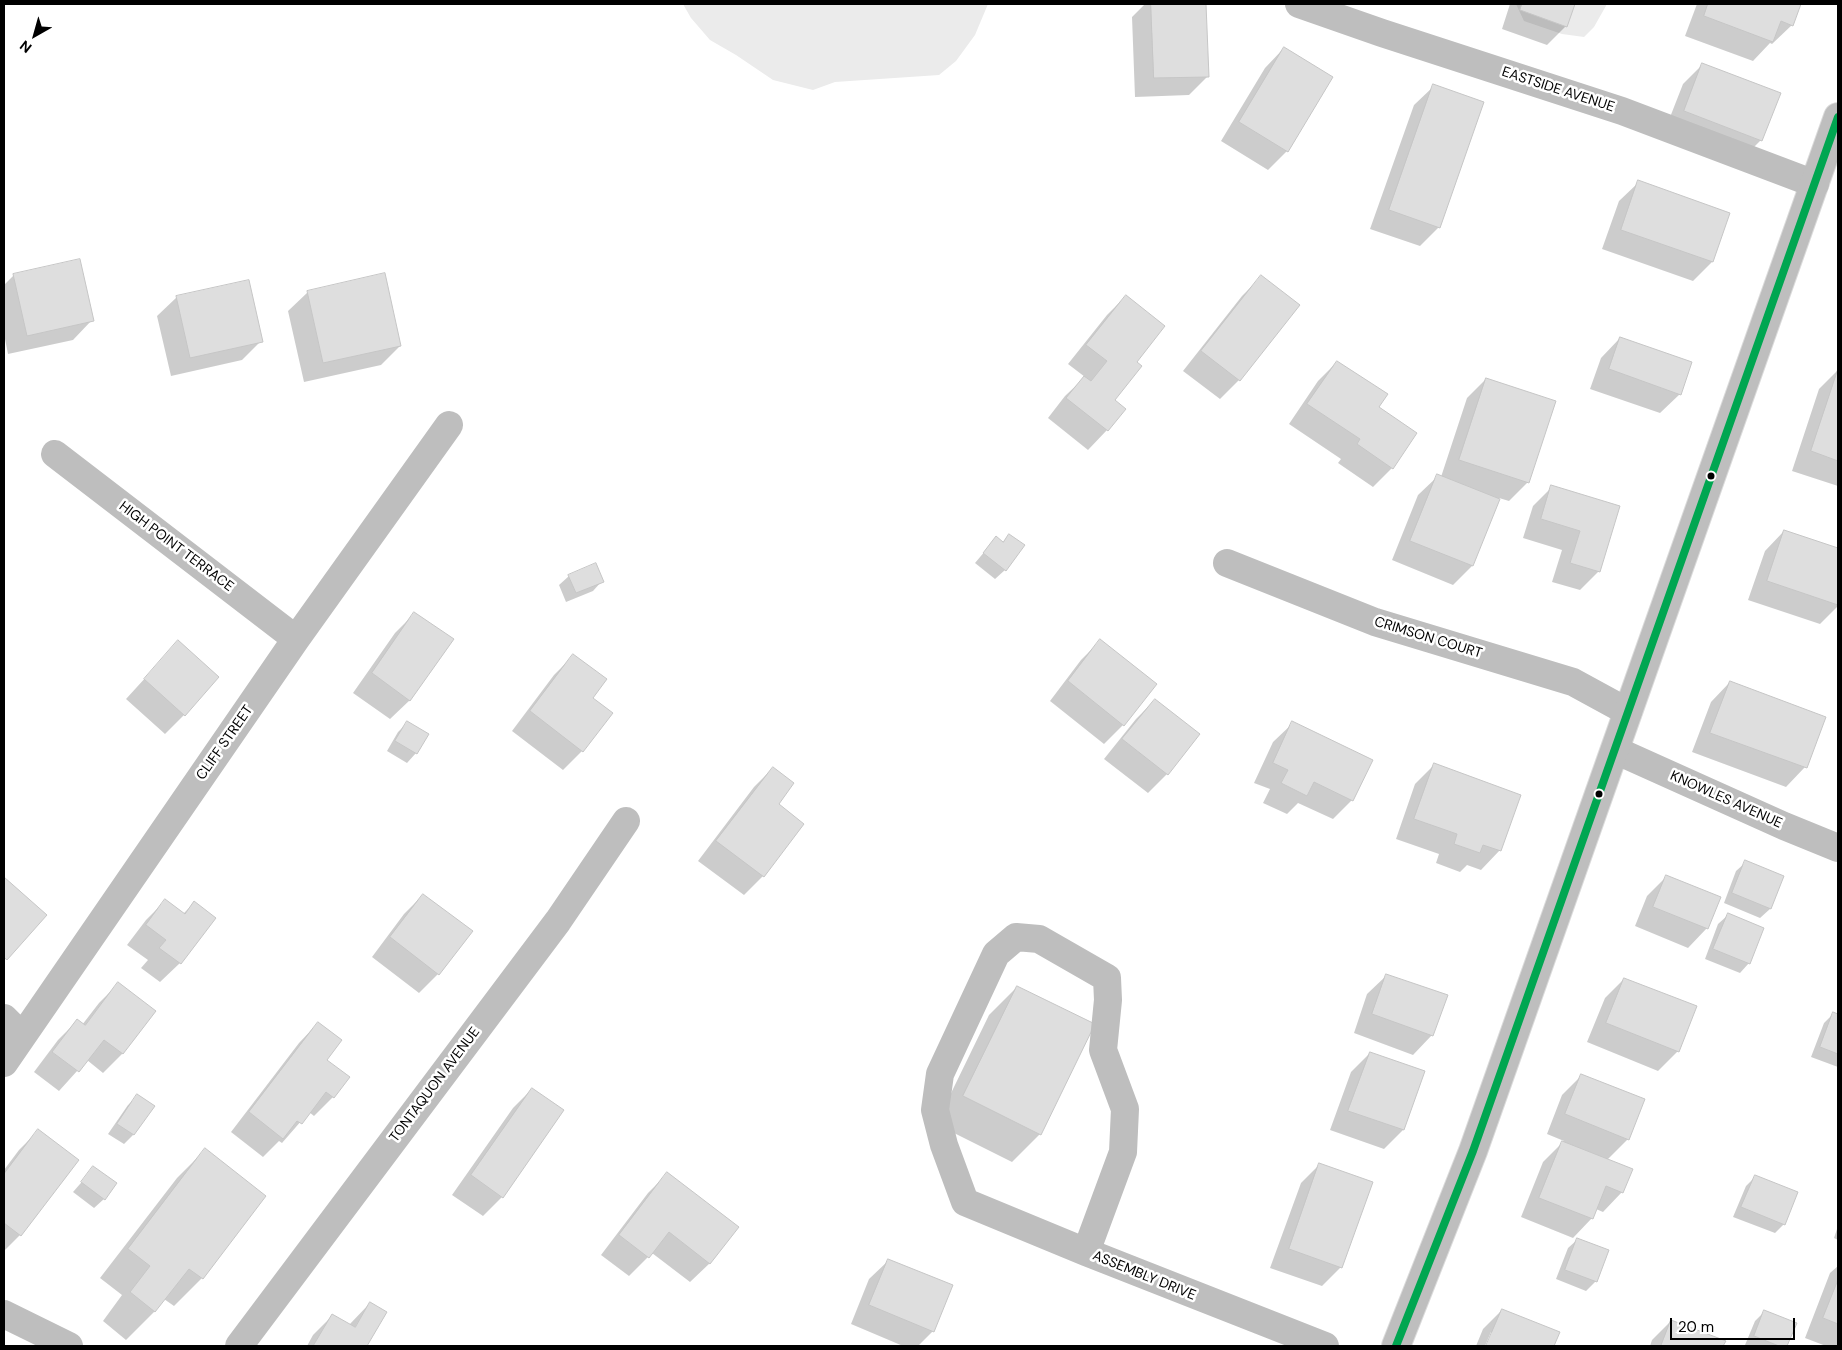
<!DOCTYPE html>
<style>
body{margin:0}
#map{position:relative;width:1842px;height:1350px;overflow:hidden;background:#fff;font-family:"DM Sans",sans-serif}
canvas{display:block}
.frame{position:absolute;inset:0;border:5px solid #000;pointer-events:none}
.north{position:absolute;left:10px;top:10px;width:50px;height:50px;-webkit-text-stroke:4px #fff;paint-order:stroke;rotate:218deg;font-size:14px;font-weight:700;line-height:20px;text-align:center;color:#000}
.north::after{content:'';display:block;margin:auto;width:18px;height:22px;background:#000;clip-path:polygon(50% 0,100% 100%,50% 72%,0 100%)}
.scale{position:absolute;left:1670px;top:1318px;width:125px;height:22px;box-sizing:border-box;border:2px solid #000;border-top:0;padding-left:6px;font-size:15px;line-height:18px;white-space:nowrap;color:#000;-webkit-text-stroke:4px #fff;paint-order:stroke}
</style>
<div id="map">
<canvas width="1842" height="1350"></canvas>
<div class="frame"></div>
<div class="north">N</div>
<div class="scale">20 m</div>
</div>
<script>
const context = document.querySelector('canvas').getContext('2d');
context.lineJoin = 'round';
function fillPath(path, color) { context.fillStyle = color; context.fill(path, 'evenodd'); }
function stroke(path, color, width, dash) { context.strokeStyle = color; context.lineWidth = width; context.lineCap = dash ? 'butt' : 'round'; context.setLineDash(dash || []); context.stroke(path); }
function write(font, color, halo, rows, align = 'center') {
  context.font = font + ' "DM Sans",sans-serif'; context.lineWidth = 5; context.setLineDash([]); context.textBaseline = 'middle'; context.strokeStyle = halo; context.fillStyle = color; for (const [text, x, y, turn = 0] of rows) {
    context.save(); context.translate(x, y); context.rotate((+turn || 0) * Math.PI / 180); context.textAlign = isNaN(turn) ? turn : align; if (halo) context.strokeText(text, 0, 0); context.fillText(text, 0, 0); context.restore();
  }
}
fillPath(new Path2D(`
 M683,4H988L975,35L956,61L939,75L835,82L813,90L773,80L736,55L710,40L691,18Z
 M1516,4H1607L1594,27L1584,37L1562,34L1524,21Z`), '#ebebeb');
fillPath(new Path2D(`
 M1145,4H1205L1208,76L1189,95L1135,97L1132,17Z
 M1510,4H1574L1566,26L1547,45L1502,29Z
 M1697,4H1800L1792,25L1772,44L1770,43L1753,61L1685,36Z
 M1284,48L1287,151L1268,170L1221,141L1265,68Z
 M1702,65L1761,140L1742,159L1665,130L1683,84Z
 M1434,86L1439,227L1420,246L1370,229L1414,105Z
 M1639,182L1729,213L1712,262L1693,281L1602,249L1619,201Z
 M14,275L92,320L73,340L8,354L4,334V285Z
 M1261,277L1239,380L1220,399L1183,371L1242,296Z
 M308,292L400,346L381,365L304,382L288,311Z
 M1126,296L1135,363L1113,400L1124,409L1107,430L1088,450L1048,418L1065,396L1085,377L1068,364L1107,315Z
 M177,297L261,341L242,360L171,376L157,316Z
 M1620,338L1680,394L1660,413L1590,389L1601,358Z
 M1337,362L1392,468L1373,487L1338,463L1341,459L1289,424L1318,381Z
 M1838,370V486L1792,471L1819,389Z
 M1486,379L1528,482L1509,501L1499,498L1472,566L1453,585L1392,560L1418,495L1438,476L1441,477L1467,398Z
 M1552,487L1618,507L1599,571L1580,590L1552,582L1562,550L1523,538L1533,506Z
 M1784,531L1838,549V606L1820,624L1748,600L1765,551Z
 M1009,535L1005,570L995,579L975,563L996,538L1002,543Z
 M569,576L602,581L593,591L566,602L559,585Z
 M415,613L410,700L390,719L353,693L395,633Z
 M1100,641L1123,725L1104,744L1050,701L1081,660Z
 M178,642L184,715L165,734L126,699Z
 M573,656L591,699L582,751L563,770L512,731L554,675Z
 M1730,682L1805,767L1786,787L1692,752L1711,702Z
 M1155,700L1167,774L1148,793L1104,759L1136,719Z
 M407,723L416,753L407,763L387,751L398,732Z
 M1293,723L1352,800L1333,819L1298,803L1287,814L1263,803L1270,789L1254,783L1273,742Z
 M1434,765L1500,850L1481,870L1467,865L1460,872L1436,863L1439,854L1396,839L1415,784Z
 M773,768L777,804L763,876L744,895L698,861L754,787Z
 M1746,862L1783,877L1770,909L1760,918L1724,903L1736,871Z
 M1666,877L1707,928L1688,948L1635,926L1647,896Z
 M4,879L45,915L4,961Z
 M423,895L438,974L419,993L372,957L404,914Z
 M165,901L183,914L194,903L180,963L160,982L141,968L148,960L127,945L146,920Z
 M1728,915L1749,963L1740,973L1705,959L1718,924Z
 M1387,975L1432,1035L1413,1055L1354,1033L1367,994Z
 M1624,979L1695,1007L1677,1052L1658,1071L1587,1042L1605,998Z
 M118,984L154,1012L122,1054L103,1073L87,1060L59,1091L34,1072L58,1040L77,1021L82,1025L99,1003Z
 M1017,987L1040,1134L1012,1162L936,1124L989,1015Z
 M1834,1013L1838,1015V1067L1811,1057L1824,1023Z
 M318,1023L333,1097L314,1116L309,1112L282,1143L279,1141L263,1157L231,1132L299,1043Z
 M1370,1053L1403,1130L1384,1149L1330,1130L1351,1072Z
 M1582,1075L1643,1100L1628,1139L1607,1160L1622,1192L1603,1212L1596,1209L1592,1218L1573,1238L1521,1217L1543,1162L1564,1141L1547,1134L1562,1095Z
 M532,1089L502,1197L483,1216L452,1195L513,1108Z
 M138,1096L153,1106L133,1135L124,1144L108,1134L128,1105Z
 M38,1131L77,1160L20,1235L4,1251V1170L19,1150Z
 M205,1150L202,1278L174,1306L164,1299L154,1312L126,1340L103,1321L122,1295L100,1278L177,1178Z
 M1320,1164L1341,1267L1322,1286L1270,1268L1301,1183Z
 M94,1168L104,1199L94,1208L73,1192Z
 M667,1174L710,1263L690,1282L652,1253L629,1276L601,1255L648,1193Z
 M1755,1177L1784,1224L1775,1233L1733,1217L1746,1186Z
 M1838,1226V1240L1834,1238Z
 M1578,1239L1608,1251L1595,1282L1586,1291L1556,1279L1568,1248Z
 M889,1260L933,1331L918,1346H903L851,1324L869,1279Z
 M1838,1266V1346H1826L1805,1338L1830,1273Z
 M370,1303L385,1312L365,1346H307L313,1335L332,1316L349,1325Z
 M1502,1310L1558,1333L1553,1346H1488L1494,1332H1491L1485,1346H1476L1483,1329Z
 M1765,1311L1795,1323L1786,1346L1745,1345L1755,1321Z
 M1671,1321L1724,1342L1722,1346H1650L1652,1340Z`), '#0003');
const building = new Path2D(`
 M1151,4H1206L1209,77L1154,78Z
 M1522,4H1575L1567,27L1520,10Z
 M1708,4H1801L1793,26L1781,21L1773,42L1704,16Z
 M1284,47L1333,77L1288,152L1239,122Z
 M1702,63L1781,93L1762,141L1684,111Z
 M1433,84L1484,102L1440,228L1389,210Z
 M1638,180L1730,213L1713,262L1621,230Z
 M80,259L94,321L27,336L13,274Z
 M385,273L401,346L323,363L307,291Z
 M1261,275L1300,305L1240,381L1201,351Z
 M249,280L263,342L190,358L176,296Z
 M1126,295L1165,326L1137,362L1142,366L1115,400L1126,409L1108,431L1066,398L1084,376L1091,381L1107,361L1086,345Z
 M1620,337L1692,362L1681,395L1609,369Z
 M1337,361L1388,394L1379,407L1417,433L1393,469L1357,444L1360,439L1307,404Z
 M1838,369V461L1811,451Z
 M1486,378L1556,401L1529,483L1459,460Z
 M1437,474L1500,499L1473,566L1410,541Z
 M1551,485L1620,506L1600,572L1570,563L1580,531L1541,519Z
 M1784,530L1838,548V605L1767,581Z
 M1009,534L1025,545L1006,571L983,553L996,536L1003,542Z
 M596,563L604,582L576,593L568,575Z
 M414,612L454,639L410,701L372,673Z
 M1100,639L1157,684L1124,726L1068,681Z
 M178,640L219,677L185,716L144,679Z
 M573,654L607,679L593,698L613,713L583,752L530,711Z
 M1730,681L1826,717L1807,768L1710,733Z
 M1155,699L1200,734L1168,775L1122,739Z
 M407,721L429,734L417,754L395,741Z
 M1292,721L1373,760L1353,801L1314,782L1307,796L1281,783L1288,770L1273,763Z
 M1434,763L1521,795L1501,851L1483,845L1480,853L1454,844L1457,834L1414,819Z
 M773,767L794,783L779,804L804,824L764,877L716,841Z
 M1745,860L1784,876L1771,909L1732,893Z
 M1666,875L1721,897L1708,929L1653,907Z
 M4,877L47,915L7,960L4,957Z
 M423,894L473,931L439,975L390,937Z
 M165,899L185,914L194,901L216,918L181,964L159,948L166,940L146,925Z
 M1728,913L1764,928L1750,964L1713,949Z
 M1386,974L1448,995L1433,1036L1372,1014Z
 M1624,978L1697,1006L1679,1052L1606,1023Z
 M118,982L156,1011L123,1054L104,1040L79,1072L52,1052L77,1019L85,1025Z
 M1017,986L1095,1024L1041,1135L963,1096Z
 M1833,1012L1838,1014V1054L1820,1047Z
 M318,1022L342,1040L327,1060L350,1077L334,1098L326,1092L302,1124L297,1121L283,1139L249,1112Z
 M1370,1052L1425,1071L1404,1130L1348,1111Z
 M1581,1074L1645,1099L1629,1140L1565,1114Z
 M532,1088L564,1110L503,1198L471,1175Z
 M137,1094L155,1106L134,1135L117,1124Z
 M38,1129L79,1160L21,1236L4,1223V1174Z
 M1562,1141L1633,1169L1623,1193L1606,1186L1593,1219L1539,1198Z
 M205,1148L266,1196L203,1279L189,1269L155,1312L130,1292L150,1266L128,1249Z
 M1319,1163L1373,1182L1342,1268L1289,1249Z
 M93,1166L117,1183L105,1200L81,1182Z
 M667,1172L739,1227L710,1264L669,1232L649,1258L619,1235Z
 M1755,1175L1798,1192L1785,1225L1741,1207Z
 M1577,1238L1609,1250L1597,1282L1565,1270Z
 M888,1259L953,1285L934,1332L869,1305Z
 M1838,1280V1324L1823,1318Z
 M370,1302L387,1312L367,1346H313L332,1314L355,1327Z
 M1502,1309L1560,1332L1554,1346H1486Z
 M1764,1310L1797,1323L1787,1346H1779L1754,1336Z
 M1671,1320L1726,1341L1723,1346H1661Z`);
fillPath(building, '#dedede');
stroke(building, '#c6c6c6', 1);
const major = new Path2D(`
 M1396,1346L1473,1151L1838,117`);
stroke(major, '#dbdbdb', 30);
stroke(new Path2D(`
 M1299,4L1382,33L1622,111L1815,184
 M55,454L296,639
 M1227,563L1375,622L1573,682L1628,712
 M1615,750L1784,826L1838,848
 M4,1018L22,1036
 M4,1063L296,639L449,425
 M1086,1252L1123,1152L1125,1109L1103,1050L1108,1000L1107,978L1039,939L1016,937L996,954L940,1074L935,1110L944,1145L965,1202L1086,1252L1325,1346
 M4,1314L69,1346
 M239,1346L558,921L626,821`), '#bebebe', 28);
stroke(major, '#bebebe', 28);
stroke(new Path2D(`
 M1396,1346L1473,1151L1838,117`), '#00a651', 8);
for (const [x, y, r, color] of [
 [1711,476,4.5,"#000"],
 [1599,794,4.5,"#000"]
]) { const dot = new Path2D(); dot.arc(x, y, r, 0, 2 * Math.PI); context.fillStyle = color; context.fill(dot); stroke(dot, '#fff', 2); }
write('14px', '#000', '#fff', [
 ["EASTSIDE AVENUE",1558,90,18],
 ["HIGH POINT TERRACE",176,547,37],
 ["CRIMSON COURT",1428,638,17],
 ["CLIFF STREET",225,743,-55],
 ["KNOWLES AVENUE",1726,800,24],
 ["TONTAQUON AVENUE",435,1085,-53],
 ["ASSEMBLY DRIVE",1144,1276,22]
]);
</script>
